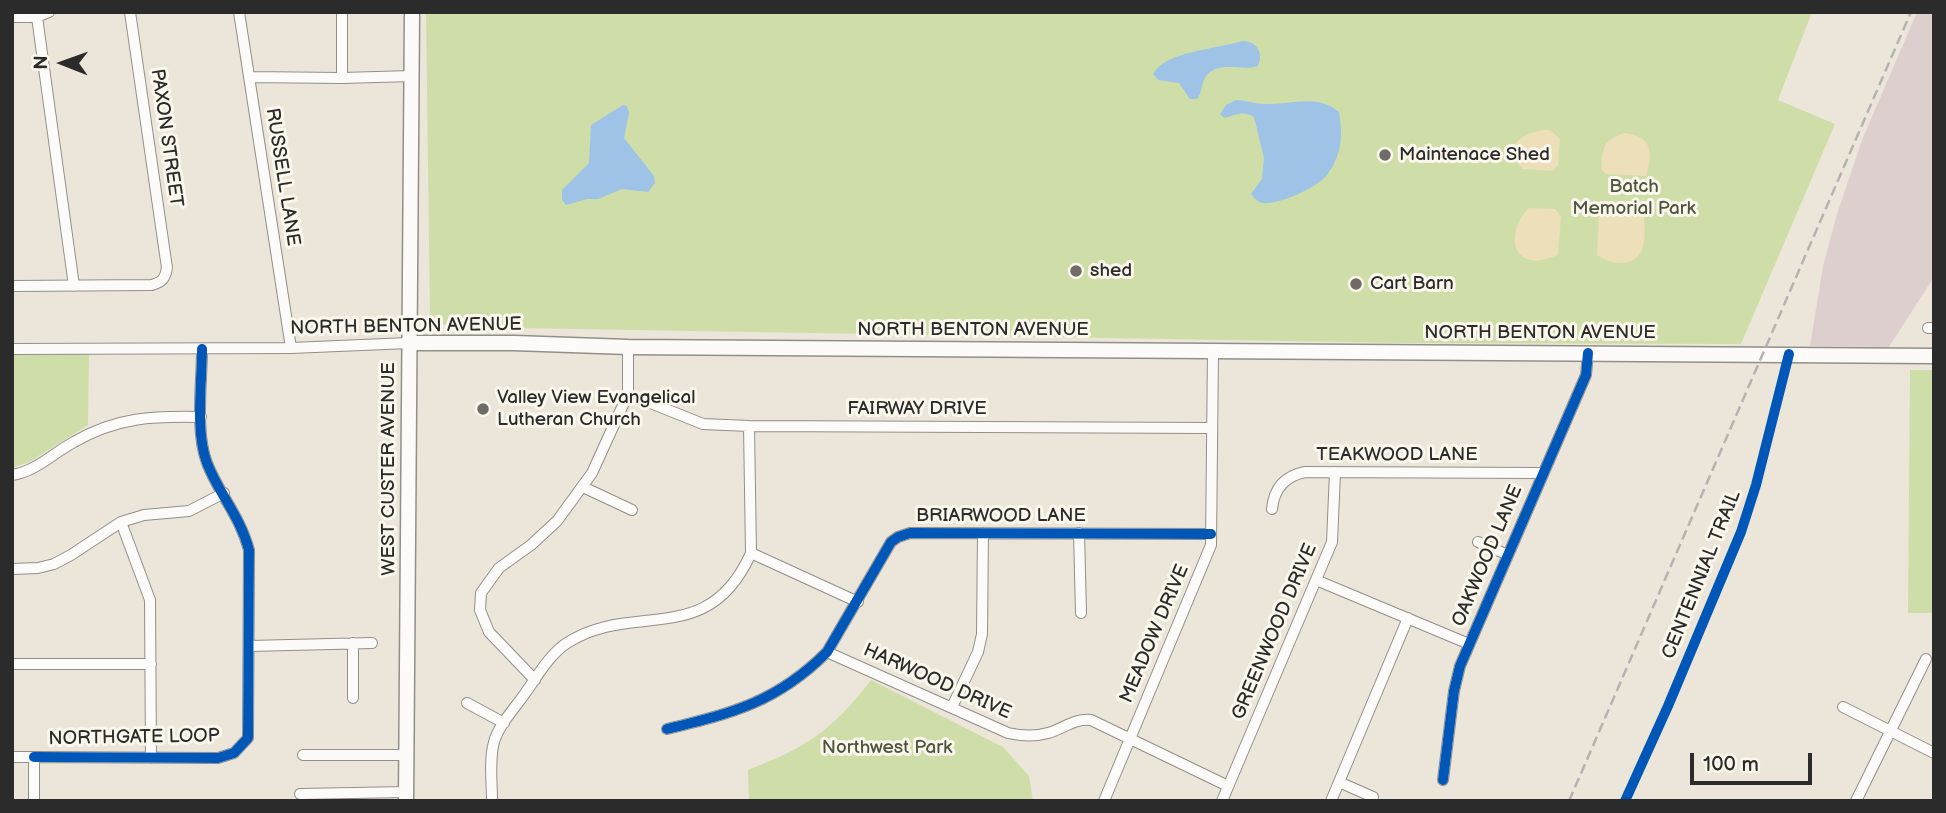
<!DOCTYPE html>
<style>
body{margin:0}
#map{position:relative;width:1946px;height:813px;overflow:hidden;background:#ece6da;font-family:"Balsamiq Sans",sans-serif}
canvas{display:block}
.frame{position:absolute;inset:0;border:14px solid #2b2b2b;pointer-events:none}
.north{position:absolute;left:28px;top:28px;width:70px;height:70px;-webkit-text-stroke:5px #fbf7ec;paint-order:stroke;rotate:271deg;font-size:19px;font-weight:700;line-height:28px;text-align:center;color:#2b2b2b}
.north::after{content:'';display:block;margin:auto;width:24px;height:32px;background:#2b2b2b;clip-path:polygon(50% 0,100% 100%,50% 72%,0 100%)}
.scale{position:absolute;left:1690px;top:753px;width:122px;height:32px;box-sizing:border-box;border:4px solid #2b2b2b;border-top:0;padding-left:9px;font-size:21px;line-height:24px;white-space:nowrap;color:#2b2b2b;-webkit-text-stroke:5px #fbf7ec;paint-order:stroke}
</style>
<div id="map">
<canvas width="1946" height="813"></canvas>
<div class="frame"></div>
<div class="north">N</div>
<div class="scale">100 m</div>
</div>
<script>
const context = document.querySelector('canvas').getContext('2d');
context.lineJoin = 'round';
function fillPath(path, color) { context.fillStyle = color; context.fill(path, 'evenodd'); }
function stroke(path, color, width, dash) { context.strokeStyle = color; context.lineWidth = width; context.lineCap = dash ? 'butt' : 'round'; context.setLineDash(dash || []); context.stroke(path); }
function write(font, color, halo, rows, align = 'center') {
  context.font = font + ' "Balsamiq Sans",sans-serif'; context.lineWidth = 6; context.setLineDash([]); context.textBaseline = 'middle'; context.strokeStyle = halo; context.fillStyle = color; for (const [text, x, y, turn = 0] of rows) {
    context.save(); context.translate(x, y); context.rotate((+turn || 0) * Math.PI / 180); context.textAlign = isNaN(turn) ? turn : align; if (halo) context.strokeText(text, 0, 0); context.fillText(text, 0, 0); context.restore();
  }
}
fillPath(new Path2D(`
 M1917,12H1934V277L1889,347L1810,346L1823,266L1837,214L1862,140Z`), '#decfcf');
fillPath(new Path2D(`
 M426,12H1812L1778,100L1835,124L1741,344L1402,343L456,327L440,324L430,317Z
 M89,354L88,425L29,462L12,468V355Z
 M1910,370H1934V613H1908Z
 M871,680L1003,747L1029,776L1033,801H749L748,770C807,747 832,731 871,680Z`), '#cfdea8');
fillPath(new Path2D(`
 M1542,130H1550L1560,139L1558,165L1553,171L1522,169C1506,145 1517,136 1542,130Z
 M1625,133C1653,137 1653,153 1646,176L1606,174L1601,169C1603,148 1602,140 1625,133Z
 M1529,208L1555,209L1561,216L1558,255C1549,258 1540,262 1530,260C1505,253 1515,220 1529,208Z
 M1603,213L1644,215C1644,226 1646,240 1642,250C1633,269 1610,264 1597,255L1599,218Z`), '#eddfb9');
fillPath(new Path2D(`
 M1242,41C1257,41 1264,53 1258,66C1242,72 1217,59 1205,78C1201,85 1202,93 1197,99H1190L1179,83L1158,80L1153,74C1165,51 1218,49 1242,41Z
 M1236,100C1246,100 1254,104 1264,104C1289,105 1318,93 1339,112C1343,136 1342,155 1327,175C1318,187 1279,205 1263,203C1257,202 1254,198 1251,194L1262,179L1264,158L1254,117C1242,110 1237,115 1224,118L1220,114L1226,105Z
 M623,105L627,106L629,113L624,138L654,176L655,183L648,192L622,189L598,199H587L566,205L562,200V190L589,163L591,125Z`), '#9ec3e7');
const minor = new Path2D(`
 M239,12L291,348
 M12,17H37L49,12
 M37,17L74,286
 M249,77L342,78L412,76
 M342,78V12
 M12,286L152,285C162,282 165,279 167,268L130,12
 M1928,328H1934
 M12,349L291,348L409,343
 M628,394L703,424L749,426L1212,428
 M12,475C37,471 53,453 74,442C117,417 153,416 201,417
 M583,487L632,510
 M1272,509C1274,488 1285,476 1305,472L1543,473
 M121,522L150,600L151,758
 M1079,533L1081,613
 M1478,542L1508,555
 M751,553L858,602
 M12,569L38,568L54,564L71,555L121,522L144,515L189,511L224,493
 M1316,580L1469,644
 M249,646L372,643
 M827,652L1008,733C1021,736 1034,737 1048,733C1063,729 1074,718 1091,720L1228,786
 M12,664H151
 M535,680L489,632L480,610L481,593L499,568L531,545L557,521L592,473L628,394V347
 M353,698V643
 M467,703L504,723
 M952,707L978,652L982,634L983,533
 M1843,707L1934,753
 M667,729C733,713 777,702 827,652L891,542L898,537L910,533L1211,534
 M303,755H407
 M12,757H34V801
 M34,757L218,758L234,753L248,738L249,550C240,516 219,494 207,463C195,432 202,382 202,349
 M1443,780L1454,691L1460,666L1586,375L1588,353
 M1339,782L1373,797
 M300,794L406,792
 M492,801C492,782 489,760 494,742C499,724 516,707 526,692C538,675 550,654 567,643C633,600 708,650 751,553L749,426
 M1104,801L1211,545L1213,350
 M1222,801L1332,542L1335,472
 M1331,801L1408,618
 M1856,801L1926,659`);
const secondary = new Path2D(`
 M409,343H514L628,347L1934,356
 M406,801L412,12`);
stroke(minor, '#918f89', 12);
stroke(secondary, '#918f89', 17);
stroke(minor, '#fcfbf9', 10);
stroke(secondary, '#fcfbf9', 14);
stroke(new Path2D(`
 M1569,801L1911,12`), '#b4b3b1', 2.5, [10, 5]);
stroke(new Path2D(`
 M667,729C733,713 777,702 827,652L891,542L898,537L910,533L1211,534
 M34,757L218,758L234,753L248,738L249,550C240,516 219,494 207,463C195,432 202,382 202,349
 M1443,780L1454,691L1460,666L1586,375L1588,353
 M1625,801L1668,706L1741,532L1756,485L1789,354`), '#0057b8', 10);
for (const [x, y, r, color] of [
 [1385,155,7,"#6f6c68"],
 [1076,271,7,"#6f6c68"],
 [1356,284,7,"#6f6c68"],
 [483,409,7,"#6f6c68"]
]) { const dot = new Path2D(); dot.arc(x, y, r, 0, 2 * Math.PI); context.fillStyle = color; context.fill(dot); stroke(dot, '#fbf7ec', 2.5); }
write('19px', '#2b2b2b', '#fbf7ec', [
 ["PAXON STREET",166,138,82],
 ["RUSSELL LANE",282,177,81],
 ["NORTH BENTON AVENUE",406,327,-1],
 ["NORTH BENTON AVENUE",973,330],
 ["NORTH BENTON AVENUE",1540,333],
 ["FAIRWAY DRIVE",917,409],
 ["TEAKWOOD LANE",1397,455],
 ["WEST CUSTER AVENUE",389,469,-90],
 ["BRIARWOOD LANE",1001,516],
 ["OAKWOOD LANE",1488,556,-67],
 ["CENTENNIAL TRAIL",1702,575,-68],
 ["GREENWOOD DRIVE",1275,632,-67],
 ["MEADOW DRIVE",1155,634,-67],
 ["HARWOOD DRIVE",937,682,24],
 ["NORTHGATE LOOP",134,738,-1]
]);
write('19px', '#2b2b2b', '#fbf7ec', [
 ["Maintenace Shed",1399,155],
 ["shed",1090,271],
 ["Cart Barn",1370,284],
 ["Valley View Evangelical",497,398],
 ["Lutheran Church",497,420]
], 'left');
write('19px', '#4e5640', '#fbf7ec', [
 ["Batch",1634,187],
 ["Memorial Park",1634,209],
 ["Northwest Park",887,748]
]);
</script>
